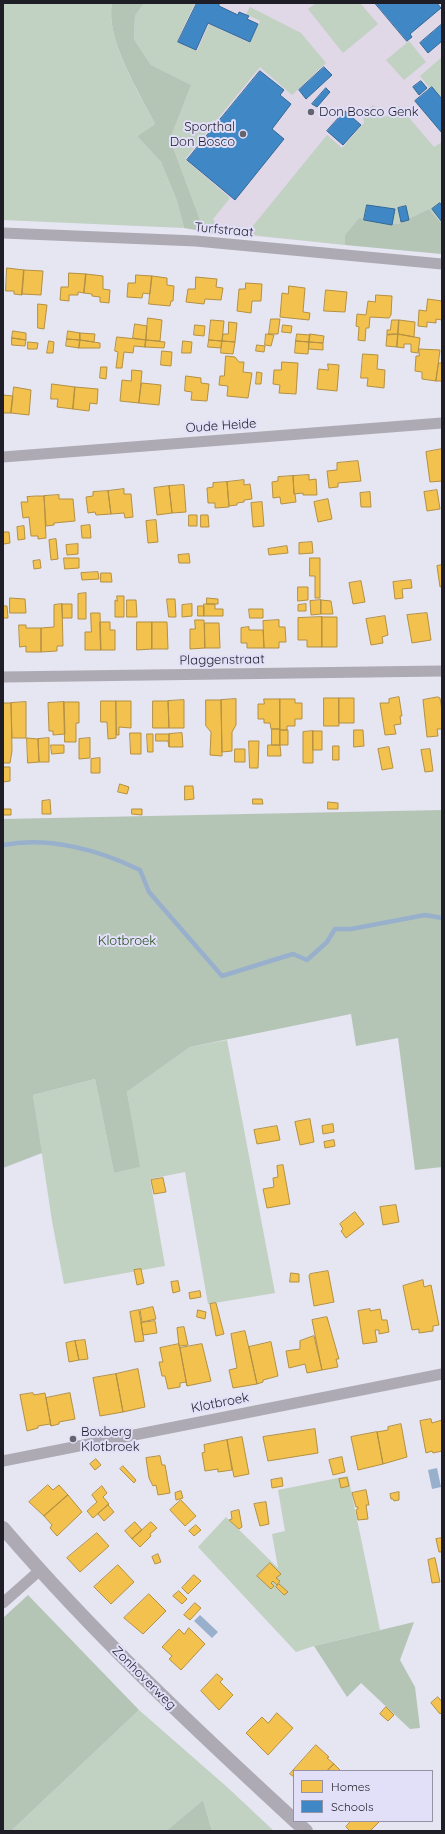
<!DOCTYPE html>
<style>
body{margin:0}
#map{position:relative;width:445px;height:1834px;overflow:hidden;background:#e6e5f2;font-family:Quicksand,sans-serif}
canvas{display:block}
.frame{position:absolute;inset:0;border:4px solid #1f1e27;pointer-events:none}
.legend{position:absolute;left:293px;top:1770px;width:140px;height:52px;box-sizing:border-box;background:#e2dff8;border:1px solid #9492a4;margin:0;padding:5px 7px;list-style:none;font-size:12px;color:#1f1e27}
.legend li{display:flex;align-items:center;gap:8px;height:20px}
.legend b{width:20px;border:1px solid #9492a4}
</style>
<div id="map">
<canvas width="445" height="1834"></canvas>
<div class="frame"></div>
<ul class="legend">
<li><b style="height:11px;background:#f2c14e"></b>Homes</li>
<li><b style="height:11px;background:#3f88c5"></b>Schools</li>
</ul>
</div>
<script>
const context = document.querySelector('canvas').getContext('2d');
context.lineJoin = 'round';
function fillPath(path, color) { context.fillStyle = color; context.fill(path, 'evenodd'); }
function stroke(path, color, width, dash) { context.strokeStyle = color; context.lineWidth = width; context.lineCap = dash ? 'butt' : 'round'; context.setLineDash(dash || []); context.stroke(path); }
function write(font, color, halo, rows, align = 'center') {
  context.font = font + ' Quicksand,sans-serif'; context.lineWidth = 4; context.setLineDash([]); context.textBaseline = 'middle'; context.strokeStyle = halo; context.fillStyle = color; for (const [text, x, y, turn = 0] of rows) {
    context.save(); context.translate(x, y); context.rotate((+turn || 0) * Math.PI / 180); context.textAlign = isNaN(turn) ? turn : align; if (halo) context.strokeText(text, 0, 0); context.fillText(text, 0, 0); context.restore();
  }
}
fillPath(new Path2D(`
 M144,3H442V254L201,231L202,225L135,16Z`), '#e0d7e7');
fillPath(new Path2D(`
 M3,3H112C105,38 139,93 155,124L137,136L161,162L177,201L184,228L3,220Z
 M144,3H195L177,42L197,51L209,24L250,43L260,21L246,14L250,7L301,33L326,63L292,95L260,67L185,159L230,198L213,219L223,235L197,232V230H201L202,225L170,139L191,85L151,65L134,39L135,16Z
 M316,3H360L378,24L343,53L308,9Z
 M409,41L426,62L404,80L386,60Z
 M442,57V103L420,76Z
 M373,105L386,117L399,106L434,147L442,142V224L429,209L398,224L359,218L345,235V245L232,233L238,226L248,232L327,135L342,148L364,123L363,115Z
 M227,1040L275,1293L208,1304L185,1172L150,1179L165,1266L64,1284L52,1221L33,1095L95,1079L114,1173L139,1167L127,1092L190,1047Z
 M348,1476L380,1630L314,1646L296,1652L198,1547L226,1517L278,1568L272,1534L285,1531L278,1490Z
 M139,1710L227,1787L274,1831H212L203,1800L166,1831H11Z`), '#c1d1c2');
fillPath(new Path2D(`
 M112,3H144L135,16L134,39L151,65L191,85L170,139L202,225L201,231L184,228L177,201L161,162L137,136L155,124C139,92 105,38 112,3Z
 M429,209L442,224V254L345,245V235L359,218L398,224Z
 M442,810V1167L415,1170L398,1038L356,1046L351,1014L190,1047L127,1092L140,1167L114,1173L95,1079L33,1095L42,1153L3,1168V819Z
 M28,1595L139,1710L11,1831H3V1618Z
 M414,1622L400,1660L415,1687L420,1728L410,1729L361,1683L347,1697L314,1646Z
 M203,1800L212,1831H166Z`), '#b4c5b6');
fillPath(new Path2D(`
 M437,1468L441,1487L432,1489L428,1470Z
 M200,1615L218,1632L212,1638L194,1621Z`), '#99b0cc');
const homes = new Path2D(`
 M7,268L24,270L22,295L14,294V291H6Z
 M24,270L43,271L41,295L22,294Z
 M69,273L86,274L84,293L78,292V295H69V301L60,300L61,287H68Z
 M86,274L103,276V289L110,290L109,303L100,302V297L92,296V294L84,293Z
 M136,275L152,276L150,294L143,293L142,298L127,297L128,283H135Z
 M152,276L167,278V285L174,286L173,301H171L170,306L149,304Z
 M196,277L217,279L216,287L223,288L221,300L205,299L204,304L186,302L188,289H195Z
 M246,283L262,284L261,301H252L251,313L237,311L239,289H245Z
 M289,286L305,288L303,312L310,313L309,320L280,317L282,293L288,294Z
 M326,290L347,292L345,312L324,311Z
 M376,295L392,296L391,315L389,318L370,317L369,328H366L365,341L358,340L359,327L356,326L357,314L366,315L368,301L375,302Z
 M428,299L442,301V320L436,319V323L427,322V327L418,326L419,310L426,311Z
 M38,304L47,305L44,329L38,328Z
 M148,318L162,320L160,341L146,340Z
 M271,319H280L278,334H269Z
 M211,320L224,321L222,341L209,340Z
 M392,320H399L398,334L387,335V330H390Z
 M399,320L415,322L414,337L398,334Z
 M229,322L237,323L235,342L222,341L223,334H228Z
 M135,324L147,326L146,340L133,338Z
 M195,325L205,326L204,336L194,335Z
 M283,325L292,326L291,333L282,332Z
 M13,331L26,333V340L12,338Z
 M68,331L80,333V340L67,339Z
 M80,333L95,334L94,342L80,340Z
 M266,334L274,335L271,346L265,345Z
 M297,334L310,335L309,342L296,341Z
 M310,334L324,336L323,343L309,342Z
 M391,334H398L397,347L386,346L387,335Z
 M398,334L420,338L418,353L411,352V344H404V348L397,347Z
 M117,337L146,340L145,347L134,346L133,353L124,352L122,368H116L118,352L115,351Z
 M12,338L26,340L25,346L12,345Z
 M67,339L80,340L79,348L66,346Z
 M80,340L100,343V348H79Z
 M146,340L165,342L164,348L145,347Z
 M209,340L222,341L221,348L208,347Z
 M49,341L54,342L53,353H47Z
 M183,341L192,342L191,353H182Z
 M222,341L235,342L233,354L221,353Z
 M296,341L309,342L308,354L295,353Z
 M28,342L38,343L37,349H28Z
 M309,342L323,343V350L309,349Z
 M257,345L265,346L264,352L256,351Z
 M419,349L440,350L436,381L422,379V372L415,371L416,356H419Z
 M162,351L172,352L171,366L161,365Z
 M363,354L378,355L377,369L385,370L384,388L367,386L368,378H361Z
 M226,356L235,357L239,362H244L243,372L252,373L248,398L227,396L228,386L219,385L220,376H224Z
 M282,362L298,363L296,394L279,393L280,385L273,384L274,370H281Z
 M439,363H442V381H436Z
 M328,364L339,365L337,391L317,389L319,369L328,370Z
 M101,367H107L106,379L100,378Z
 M132,370L142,371L139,403L120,401L122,380L131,381Z
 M257,372L262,373L261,384H256Z
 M186,376L201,378V383L209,384L207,401L191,400L192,392L185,391Z
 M142,383L161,385L159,405L139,403Z
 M52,384L75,387L73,409L57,407L58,399H51Z
 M14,387L31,390L29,415L11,413Z
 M75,387L98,389L97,404L90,403L89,411L73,409Z
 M3,395L13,396L11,413H3Z
 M442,449V481L430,482L426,452Z
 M358,461L361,481L338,483V487L329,488L327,471L337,470V463Z
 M309,475V480L316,479L317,495H303V493L294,494L293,476Z
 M293,476L294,494H295L296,502L281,504L280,497L273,498L272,482L278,481V477Z
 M244,480V485L250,484L252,499L244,500V502L237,503V505L229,506L227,482Z
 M227,482L229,507L215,508V503H208L207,488L213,487V483Z
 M184,485L186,512L172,513L169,486Z
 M169,486L172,513L157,515L154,488Z
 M124,489V494H131L133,517L125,518L124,513L111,514L108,491Z
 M437,490L440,509L427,511L424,492Z
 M108,491L111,514L96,515L95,512L88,513L86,497L93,496V492Z
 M370,492L371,507H361L360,493Z
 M59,495V499H73L75,521L54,523V525L46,526L44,496Z
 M36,496H44L46,538L38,539V536H31L29,517L23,518L21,502H28L27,497Z
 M328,499L332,519L318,522L314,502Z
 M262,502L264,526L253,527L251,503Z
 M189,515H197V526H189Z
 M201,515H208L209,527H201Z
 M156,520L158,542L148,543L146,521Z
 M90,525L91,538H82L81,526Z
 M24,526L25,539L18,540L17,527Z
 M3,532H9L10,543L4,544Z
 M56,539L58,559L51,560L49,540Z
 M312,542L313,553L299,554V543Z
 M78,544V554L67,555L66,545Z
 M287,546L288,553L269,555L268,549Z
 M189,554L190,563H179L178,555Z
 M64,558H79V568L65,569Z
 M310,558H320V598H315V576H310Z
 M40,560L41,568L34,569L33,561Z
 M442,565V586L440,587L437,566Z
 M98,572L99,579L82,580L81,573Z
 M101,573H111L112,582H101Z
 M411,580L412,588L402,589L403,598L395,599L393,582Z
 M361,581L365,602L353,604L349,583Z
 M298,587H308V600L298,601Z
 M86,593V619H78V594Z
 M117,596H124V617H115V600L117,601Z
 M10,598L25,599L26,613H10Z
 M207,598L218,599V604H207Z
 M167,599H175L176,617H169Z
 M127,600H136L137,617H127Z
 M321,600L331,601L333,614H321Z
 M321,600V614L311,615L310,601Z
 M62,604H72V618H63Z
 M62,604L63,646H57V651L41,652V628L54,627V605Z
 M192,604V616L182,617V605Z
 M204,604H215V609H223V616H204Z
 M306,604V611H298V605Z
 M3,606H7L8,618H3Z
 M198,606H204V616H198Z
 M249,609H263V618H250Z
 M91,613H100L101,650H85V632H91Z
 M427,613L431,640L412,643L407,615Z
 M385,616L388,635L382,637L383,643L371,645L366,619Z
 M322,617H337V647H322Z
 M322,617V647H307V640H298V618Z
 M195,620H204L205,648L190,649V629H195Z
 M279,620V627H285L286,642H279V648H264L263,621Z
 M100,622H110V630H115V650H101Z
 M137,622H152V649L137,650Z
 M152,622H167L168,649H152Z
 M205,623H219L220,648H205Z
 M19,625H26V628H41V652H26V646L20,647Z
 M249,627V630H263L264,648H247V643H241V628Z
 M399,697L402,716H400L401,724L394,725L396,734L385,735L380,703H389V699Z
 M438,697L440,698L442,710V729H437L438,736L427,737L423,700Z
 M324,698H339V726H324Z
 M339,698H354V723H339Z
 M236,699V725L232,732V751L222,752L221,700Z
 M264,699H280V729H271L270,723H264V719H258V704H264Z
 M280,699H295V703H302V719H295V726H287V730H280Z
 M184,700V728H169L168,701Z
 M206,700H221L222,756L210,755L211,732L206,726Z
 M101,701H116V738L108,739L107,722H101Z
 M116,701H131V728L119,727V735H117Z
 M153,701H168L169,728H153Z
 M26,702V738H12L11,703Z
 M64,702L65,734L53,735V731H49L48,703Z
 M64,702H79V723H76V742H65Z
 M3,703H11L12,751L10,763H3Z
 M272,729H280V745H272Z
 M280,730H288V745H280Z
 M354,730H363L364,746L354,747Z
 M313,731V763H303V732Z
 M313,731H322V750H313Z
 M130,733H141V754H131Z
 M182,733L183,747H169V734Z
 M147,734H153V752H148Z
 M156,734H169V747L168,741H156Z
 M27,738L38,739L39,762L28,763Z
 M49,738V762H39L38,739Z
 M90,738V758L79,759V739Z
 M249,741H259L258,768H250Z
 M51,745H64V753L52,754Z
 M268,745H280L281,756H268Z
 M333,746H339V760H333Z
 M389,747L393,768L382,770L378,749Z
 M235,749H245V762H235Z
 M430,749L433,771L425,772L421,750Z
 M100,758V773H91V759Z
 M3,767H10V781L3,782Z
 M120,784L129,787L127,794L118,792Z
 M185,786H193L194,799L185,800Z
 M253,799H262L263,804H253Z
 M50,800L51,814H42V801Z
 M328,802L338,803V809H328Z
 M3,809H11V815H3Z
 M132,809H142V815L132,814Z
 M310,1119L314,1142L300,1145L295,1122Z
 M333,1124L334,1132L323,1134L322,1126Z
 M277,1126L280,1140L257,1144L254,1130Z
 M334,1140L335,1146L325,1148L324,1142Z
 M283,1165L290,1204L267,1208L263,1189L274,1187L273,1178L278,1177L277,1166Z
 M163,1178L166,1192L154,1194L151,1180Z
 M396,1205L399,1222L383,1225L380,1207Z
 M355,1212L364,1224L346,1238L341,1231L343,1229L340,1224Z
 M141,1269L144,1283L137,1285L134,1270Z
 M328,1271L334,1302L314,1306L309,1276L310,1274Z
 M291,1273L299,1274V1282H290Z
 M423,1280L424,1287L431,1285L439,1325L433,1326V1331L419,1333V1329L412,1330L403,1286Z
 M178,1281L180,1291L173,1293L171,1282Z
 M200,1291L201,1297L190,1299L189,1293Z
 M216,1303L224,1334L216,1336L210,1304Z
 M153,1307L156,1319L142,1322L140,1310Z
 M370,1309V1311L380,1309L382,1320H387L389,1332L379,1334V1330H375L377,1342L363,1344L358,1311Z
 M139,1310L144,1341L135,1342L130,1312Z
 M198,1310L206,1312L205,1319L197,1317Z
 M327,1317L339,1359H336L338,1367L322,1370L312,1320Z
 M155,1321L157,1333L143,1335L141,1323Z
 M184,1327L188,1345L179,1346L177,1328Z
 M245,1331L257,1384L233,1388L229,1370L237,1368L231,1334Z
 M314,1336L322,1370L307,1373L305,1364L289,1368L286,1351L300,1349V1341Z
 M85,1340L88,1359L79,1360L75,1341Z
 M75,1341L79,1360L69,1362L66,1343Z
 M271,1342L278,1376L263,1380V1382L257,1384L249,1347Z
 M179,1344L187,1386L186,1382L180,1383V1387L168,1389L165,1376H162L159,1362H163L160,1348Z
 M202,1344L211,1381L187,1386L180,1348Z
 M138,1369L145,1407L123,1412L116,1374Z
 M116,1374L123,1412L100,1416L93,1378Z
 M33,1393L34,1395L45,1393L51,1426L50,1424L38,1426V1428L27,1431L20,1395Z
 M70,1393L75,1419L59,1422V1424L51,1426L46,1398Z
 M431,1419L432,1423L442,1420V1451L433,1453L432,1451L426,1453L420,1421Z
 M401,1424L407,1457L383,1464L377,1432L388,1430V1427Z
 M315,1429L318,1453L268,1461L263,1437Z
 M377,1432L383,1464L358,1470L351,1437Z
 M242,1437L249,1474L234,1477L227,1440Z
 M227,1440L232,1470L218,1472V1469L205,1471L202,1453L205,1452L204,1445Z
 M160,1456L162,1465H165L170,1493L158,1495L156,1485L153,1486L149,1478L146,1458Z
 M342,1457L345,1472L333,1475L329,1460Z
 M96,1459L101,1465L95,1470L90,1464Z
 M123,1466L136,1480L134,1483L120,1469Z
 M282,1478L283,1486L272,1488L271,1480Z
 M347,1478L349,1486L341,1488L339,1479Z
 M48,1485L53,1490L59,1485L68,1495L44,1516L29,1502Z
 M102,1486L107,1493L103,1497L109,1504L93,1518L87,1511L97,1502L92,1495Z
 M366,1490L369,1505H366L368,1519L358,1520L356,1510L358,1509V1507H356L352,1493Z
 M181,1491L183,1498L176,1500L175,1493Z
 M399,1492V1500L394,1501L393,1499H391L390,1494Z
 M68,1495L82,1512L57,1536L50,1528L52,1525L44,1516Z
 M181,1500L196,1516L185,1526L170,1510Z
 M266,1502L269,1524L260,1526L254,1504Z
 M108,1505L114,1512L104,1521L98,1514Z
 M239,1510L242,1527L239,1529L229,1520L232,1519L231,1512Z
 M135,1522L142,1530L132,1539L125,1531Z
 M151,1522L157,1528L150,1534L151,1536L140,1547L132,1539Z
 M196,1525L201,1530L194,1536L189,1531Z
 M97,1533L109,1546L80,1572L67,1558Z
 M442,1538V1552H439L436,1539Z
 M158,1554L161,1562L155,1564L152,1557Z
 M435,1558L440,1582L432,1583L428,1560Z
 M270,1563L281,1574L276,1578L280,1581L277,1585L273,1581L271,1583L274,1586L271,1589L257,1576Z
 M118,1565L134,1582L111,1604L94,1587Z
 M194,1575L201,1581L188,1594L182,1588Z
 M279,1584L288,1592L284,1595L276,1587Z
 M179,1591L187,1599L182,1604L173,1596Z
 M149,1594L166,1611L143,1634L124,1618Z
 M195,1603L201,1608L190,1620L184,1615Z
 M189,1628L205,1644L181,1670L169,1659L172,1656L162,1647L179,1629L184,1634Z
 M217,1674L223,1679L220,1682L233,1695L219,1710L201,1691Z
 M438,1697L442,1702V1712L440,1714L431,1703Z
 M386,1707L394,1715L388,1721L380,1714Z
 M277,1713L293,1728L268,1755L246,1733L262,1717L268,1723Z
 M316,1745L329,1757L327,1758L334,1764L327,1771H294V1777L290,1774Z
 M334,1764L341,1771H343H327Z
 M351,1821H380L370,1831H350L346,1827Z`);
fillPath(homes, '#f2c14e');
stroke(homes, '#b39042', 1);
const schools = new Path2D(`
 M197,3H219V6L238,15L239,12L249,16L247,19L258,24L250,42L208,23L196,50L178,42Z
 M375,3H437L441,8L410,34L412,37L407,41Z
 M442,24V41L428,53L420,43Z
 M324,67L332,75L306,99L299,90Z
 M260,71L284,90L280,95L291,104L272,129L284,139L235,200L187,160Z
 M421,81L427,88L419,95L413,87Z
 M432,87L442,99V133L415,101Z
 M326,88L330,92L317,107L312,104Z
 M345,111L361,125L343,145L327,131Z
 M440,203L442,206V222L432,209Z
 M367,205L395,209L392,225L364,220Z
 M406,206L409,220L401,222L398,208Z`);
fillPath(schools, '#3f88c5');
stroke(schools, '#356896', 1);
stroke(new Path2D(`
 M3,845C48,836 99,850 140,870L149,892L222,976L293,954L307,960L327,942L335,929H351L425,915L442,918`), '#99b0cc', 4.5);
stroke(new Path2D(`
 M3,233L196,241L442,264
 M3,457L442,423
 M3,677L442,671
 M3,1461L442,1374
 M3,1603L39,1571`), '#adaab3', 11);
stroke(new Path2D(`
 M3,1528C93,1633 193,1727 294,1820
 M295,1821L306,1831`), '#adaab3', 14);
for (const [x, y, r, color] of [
 [311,112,4,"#65646e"],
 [243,134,4,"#65646e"],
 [73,1439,4,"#65646e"]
]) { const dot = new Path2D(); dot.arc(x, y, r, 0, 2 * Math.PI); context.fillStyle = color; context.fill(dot); stroke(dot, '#e2dff8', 1.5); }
write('13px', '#1f1e27', '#e2dff8', [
 ["Don Bosco Genk",319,112],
 ["Sporthal",235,127,"right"],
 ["Don Bosco",235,142,"right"],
 ["Boxberg",81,1432],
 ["Klotbroek",81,1447]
], 'left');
write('13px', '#1f1e27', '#e2dff8', [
 ["Turfstraat",224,230,5],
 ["Oude Heide",221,426,-4],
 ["Plaggenstraat",222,660,-1],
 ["Klotbroek",220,1403,-11],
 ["Zonhoverweg",144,1678,45]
]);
write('13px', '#1f4914', '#e2dff8', [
 ["Klotbroek",127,941]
]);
</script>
